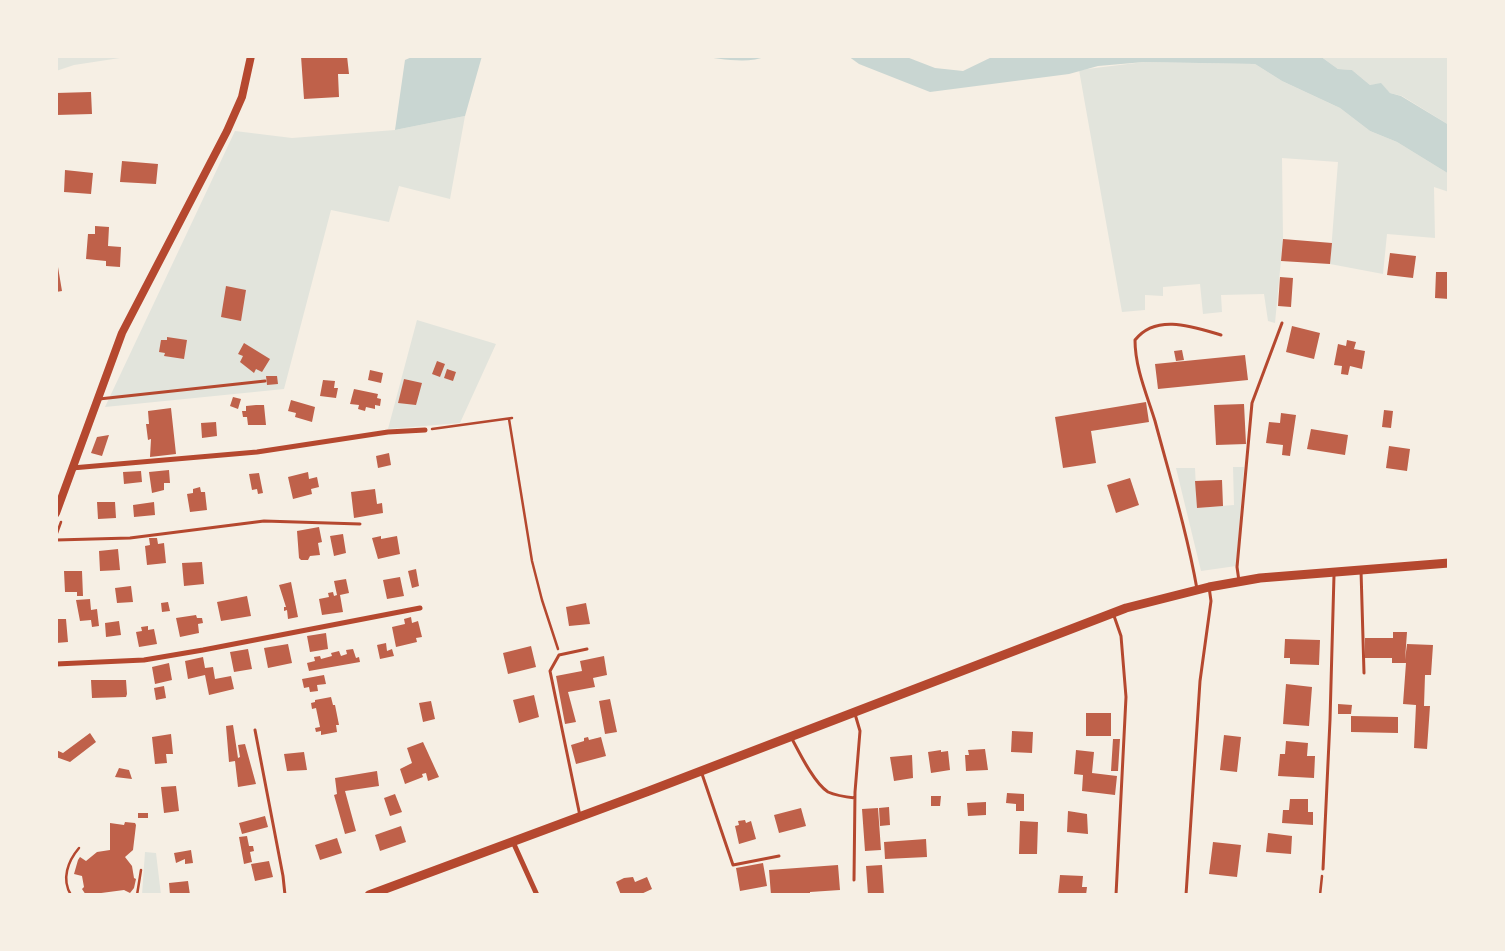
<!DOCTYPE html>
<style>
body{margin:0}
#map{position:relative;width:1505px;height:951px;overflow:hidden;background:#f6efe4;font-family:Rubik,sans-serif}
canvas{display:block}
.frame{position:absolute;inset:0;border:58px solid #f6efe4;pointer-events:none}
</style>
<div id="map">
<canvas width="1505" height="951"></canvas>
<div class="frame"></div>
</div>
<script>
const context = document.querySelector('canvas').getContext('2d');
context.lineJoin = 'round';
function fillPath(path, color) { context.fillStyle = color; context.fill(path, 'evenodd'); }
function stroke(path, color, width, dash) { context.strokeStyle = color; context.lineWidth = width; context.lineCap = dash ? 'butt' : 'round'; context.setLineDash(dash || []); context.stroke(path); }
fillPath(new Path2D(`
 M56,56H133L74,65L56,71Z
 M1320,56H1449V125L1402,96L1390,93L1381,84L1370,85L1352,70L1338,69Z
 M1144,62L1255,64L1282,81L1340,108L1370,131L1397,142L1449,174V192L1434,187L1435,238L1387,234L1383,274L1330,264L1338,162L1282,158L1283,239L1275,323L1268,321L1264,294L1221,295L1222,312L1203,314L1200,284L1163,287V296L1145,295V310L1122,312L1079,70Z
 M465,116L450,199L399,186L389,222L331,210L284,389L105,407L235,131L292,138L395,130Z
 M417,320L496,344L460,423L388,429Z
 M1233,467H1244L1236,566L1201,571L1176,468H1195L1197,508L1234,505Z
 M145,852L156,853L161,895H142Z`), '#e2e4dc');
fillPath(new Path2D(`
 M414,56H482L465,116L395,130L405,60Z
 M697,56H767C747,65 719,58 697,56Z
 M848,56H904L935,68L963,71L994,56H1320L1338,69L1352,70L1370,85L1381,83L1390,93L1401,96L1449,125V174L1397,142L1370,131L1340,108L1282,81L1255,64L1144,62L1098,66L1069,74L930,92L859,64Z`), '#c9d6d2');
fillPath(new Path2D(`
 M301,56H347L349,74H338L339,97L304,99Z
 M91,92L92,114L56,115V93Z
 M122,161L158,164L156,184L120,182Z
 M65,170L93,173L91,194L64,192Z
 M95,226L109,227L108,246L121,247L120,267L106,266V261L86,259L88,234H95Z
 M1283,239L1332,243L1330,264L1281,261Z
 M1390,253L1416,256L1413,278L1387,275Z
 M58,267L62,291L56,292V268Z
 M1436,272H1449V299L1435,298Z
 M1280,277L1293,278L1291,307L1278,306Z
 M226,286L246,290L241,321L221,317Z
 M1292,326L1320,333L1314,359L1286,352Z
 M167,337L187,340L184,359L164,356L165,353L159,352L161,340H167Z
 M1347,340L1356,342L1354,349L1365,351L1362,369L1350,366L1348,375L1341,374L1342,366L1334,365L1338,344L1346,346Z
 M244,343L270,359L262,372L256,369L254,373L240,362L243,356L238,354Z
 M1182,350L1184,360L1176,361L1174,351Z
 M1245,355L1248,380L1158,389L1155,364Z
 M437,361L445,364L440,377L432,374Z
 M447,369L456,372L453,381L444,378Z
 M370,370L383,373L381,383L368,380Z
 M266,376H277L278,384L267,385Z
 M404,379L422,383L416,405L398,403Z
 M323,380L335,381L334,388H338L336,398L320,396Z
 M354,389L378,394L377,398L381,399L380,406L375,405V409L366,407L365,411L358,409L359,405L350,404Z
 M233,397L241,399L238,409L230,406Z
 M291,400L315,407L312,422L295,417L296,413L288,411Z
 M1146,402L1149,422L1091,431L1096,463L1063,468L1055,417Z
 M1244,404L1246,444L1216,445L1214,405Z
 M256,405H264L266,425H248L247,417H243L242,411H246V406Z
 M171,408L176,454L150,457L151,439L148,440L146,424H149L148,411Z
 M1384,410L1393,411L1391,428L1382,427Z
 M1281,413L1296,415L1290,456L1282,455L1283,445L1266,443L1269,422L1280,423Z
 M216,422L217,436L202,438L201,423Z
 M1311,429L1348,435L1345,455L1307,449Z
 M109,435L102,456L91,453L97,437Z
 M1389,446L1410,449L1407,471L1386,468Z
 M389,453L391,465L378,468L376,456Z
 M169,470L170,483H164V490L152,493L149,472Z
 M141,471L142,482L124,484L123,472Z
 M308,472L309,479L317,477L319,487L311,489L312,494L293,499L288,477Z
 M259,473L263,493L258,494L257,489L252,490L249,474Z
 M1130,478L1139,505L1116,513L1107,485Z
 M1222,480L1223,506L1197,508L1195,481Z
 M200,487L201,492H205L207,510L190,512L187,494L193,493V489Z
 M375,489L377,504L382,503L383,513L354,518L351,492Z
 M97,502H115L116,518L98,519Z
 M154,502L155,515L134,517L133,505Z
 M319,527L322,542L318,543L320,555L310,556L308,560H301L299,558L297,531Z
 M343,534L346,553L334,556L330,536Z
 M381,536V539L397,536L400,554L378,559L372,538Z
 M149,538H157L158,544L164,543L166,563L147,565L145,546L150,545Z
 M118,549L120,570L100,571L99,551Z
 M202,562L204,584L184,586L182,563Z
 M416,569L419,586L412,588L408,571Z
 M64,571H82L83,596H77V592H65Z
 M400,577L404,596L387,599L383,580Z
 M346,579L349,593L340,595L343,612L322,615L319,599L329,597L328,593L333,592L334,596L337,595L334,581Z
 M291,582L298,617L288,619L287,610L284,611V607H286L279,585Z
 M131,586L133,602L117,603L115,588Z
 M247,596L251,616L221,621L217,602Z
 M90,599L91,610L97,609L99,626L92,627L91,620L80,621L76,600Z
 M168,602L170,611L162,612L161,603Z
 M586,603L590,624L569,626L566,607Z
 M196,615L197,618H202L203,623L198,624L199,633L180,637L176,618Z
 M411,617L412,623L418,621L422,637L416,638L417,642L396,647L392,627L405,624L404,619Z
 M56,619H66L68,642L56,643Z
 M119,621L121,635L106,637L105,623Z
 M148,626V630L154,629L157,644L139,647L136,632L142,631L141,627Z
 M1393,632H1407L1405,660L1407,644L1433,645L1431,675H1425L1424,706H1430L1427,749L1414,748L1416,705L1403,704L1406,663H1392V658H1365V638H1393Z
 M326,633L328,649L310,652L307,636Z
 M1285,639L1320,640L1319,665L1290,664V658H1284Z
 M386,643L387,651L392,649L394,656L380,659L377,645Z
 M288,644L292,663L268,668L264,648Z
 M531,646L536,667L508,674L503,653Z
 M248,649L252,669L234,672L230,652Z
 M353,649L356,658L359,657L360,662L309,671L307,663L315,661L314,657L320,656L321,659L332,656L331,653L339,651L341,656L347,654L346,650Z
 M604,656L607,675L593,678L595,687L568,692L576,722L565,724L556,676L582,671L580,661Z
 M203,657L205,668L213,667L215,679L231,676L234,689L209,695L205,675L188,679L185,661Z
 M169,663L172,680L155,684L152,667Z
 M324,675L326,684L317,685L318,691L310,692L309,687L304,688L302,679Z
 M91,680H126L127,694L126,697L92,698Z
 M1286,684L1312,687L1309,726L1283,724Z
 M164,686L166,698L156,700L154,688Z
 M534,695L539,717L519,723L513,700Z
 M331,697L333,705H335L339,725H336L337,732L321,735V731L316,732L315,728L320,727L316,708L312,709L311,703L315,702V700Z
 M610,699L617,732L605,734L599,701Z
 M431,701L435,719L423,722L419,703Z
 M1338,704L1352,705L1351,714H1338Z
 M1086,713H1111V736H1086Z
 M1351,716L1398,717V733L1351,732Z
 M233,725L238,758L240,757L238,745L245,744L256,784L238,787L235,761L229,762L226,726Z
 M1012,731L1033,732L1032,753L1011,752Z
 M90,733L96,742L70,762L56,757V750L63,753Z
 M171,734L173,754H166L167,763L155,764L152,737Z
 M1224,735L1241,737L1237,772L1220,770Z
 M588,737L589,740L601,737L606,756L576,764L571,745L584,741V738Z
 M1113,739H1120L1118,771H1111Z
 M1286,741L1308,743L1307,756H1315L1314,778L1278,776L1280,754H1285Z
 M423,742L439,777L428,781L426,773L422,774L423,777L405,784L400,769L412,763L407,748Z
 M985,749L988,770L966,771L965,755H969L968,750Z
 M941,750V752L948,751L950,770L931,773L928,752Z
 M1076,750L1094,752L1092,773L1117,776L1115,795L1082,791L1083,775L1074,774Z
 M304,752L307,770L287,771L284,754Z
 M912,755L913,778L894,781L890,757Z
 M119,768L129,770L132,779L115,777Z
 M377,771L379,786L345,791L356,831L345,834L334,795L337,794L335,778Z
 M176,786L179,811L164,813L161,787Z
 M1007,793L1024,794V811H1016V804L1006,803Z
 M395,794L402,812L390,816L384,798Z
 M931,796H941L940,806H931Z
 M1290,799H1308V812H1313V825L1282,823L1283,810H1289Z
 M986,802V815L968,816L967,803Z
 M889,807L890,825L880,826L879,808Z
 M801,808L806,826L779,833L774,815Z
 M878,808L881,850L865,851L862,809Z
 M1068,811L1087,814L1088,834L1067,832Z
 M138,813H148V818H138Z
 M265,816L268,827L242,834L239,823Z
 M745,820L746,823L751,821L756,839L739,844L735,826L739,825L738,821Z
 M1020,821L1038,822L1037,854H1019Z
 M125,822L135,823L136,825L133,850L125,857L132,866L134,878L136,879L134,888L130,893L124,890L86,895L82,889L84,887L82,876L74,874L78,860L80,857L86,861L97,852L110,850V823L124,825Z
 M401,826L406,842L380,851L375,835Z
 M1268,833L1292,836L1291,854L1266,852Z
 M247,836L249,846H253L254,851L250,852L252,862L244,864L239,837Z
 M337,838L342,853L320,860L315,845Z
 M926,839L927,857L885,859L884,842Z
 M1213,842L1241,845L1237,877L1209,874Z
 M191,850L193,863L185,864V859L176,863L174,853Z
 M269,861L273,877L255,881L251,864Z
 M763,863L767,886L740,891L736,868Z
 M838,865L840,890L810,892V895H771L769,870Z
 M882,865L884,895H868L866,866Z
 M1060,875L1083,876L1082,887H1087L1086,895H1058Z
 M633,877L635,882L647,877L652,889L639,895H621L616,882L624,878Z
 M188,881L190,895H170L169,883Z`), '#bf614a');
stroke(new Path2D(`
 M509,419L532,561L542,600L558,649
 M432,429L512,418
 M57,533L61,522
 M71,895C61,879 68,861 79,848
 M137,895L141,870
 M1320,895L1322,876`), '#b5482f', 2.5);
stroke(new Path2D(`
 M99,399L265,381
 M56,540L130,538L264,521L360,524
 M1361,570L1364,673
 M1239,581L1237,567L1252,403L1282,323
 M1197,589C1187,532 1170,477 1155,421C1147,395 1135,368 1135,340C1156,313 1194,327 1221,335
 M1113,613L1121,636L1126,697L1116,895
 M255,730L283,876L285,895
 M791,737C799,752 814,783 828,792C837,796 846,797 855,798
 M701,771L733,865L779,856
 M580,816L550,671L559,655L587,649
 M1323,869L1330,720L1334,575
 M854,880L855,792L860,731L855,714
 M1186,895L1200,681L1211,601L1209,587`), '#b5482f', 3);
stroke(new Path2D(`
 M72,468L257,452L388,432L425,430
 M56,664L144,660L203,650L420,608
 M513,842L537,895`), '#b5482f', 5);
stroke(new Path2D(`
 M56,513L122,333L227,131L242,97L251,56`), '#b5482f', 8);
stroke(new Path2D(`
 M369,895L649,791L1126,608L1209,587L1260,578L1449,563`), '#b5482f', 9);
</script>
